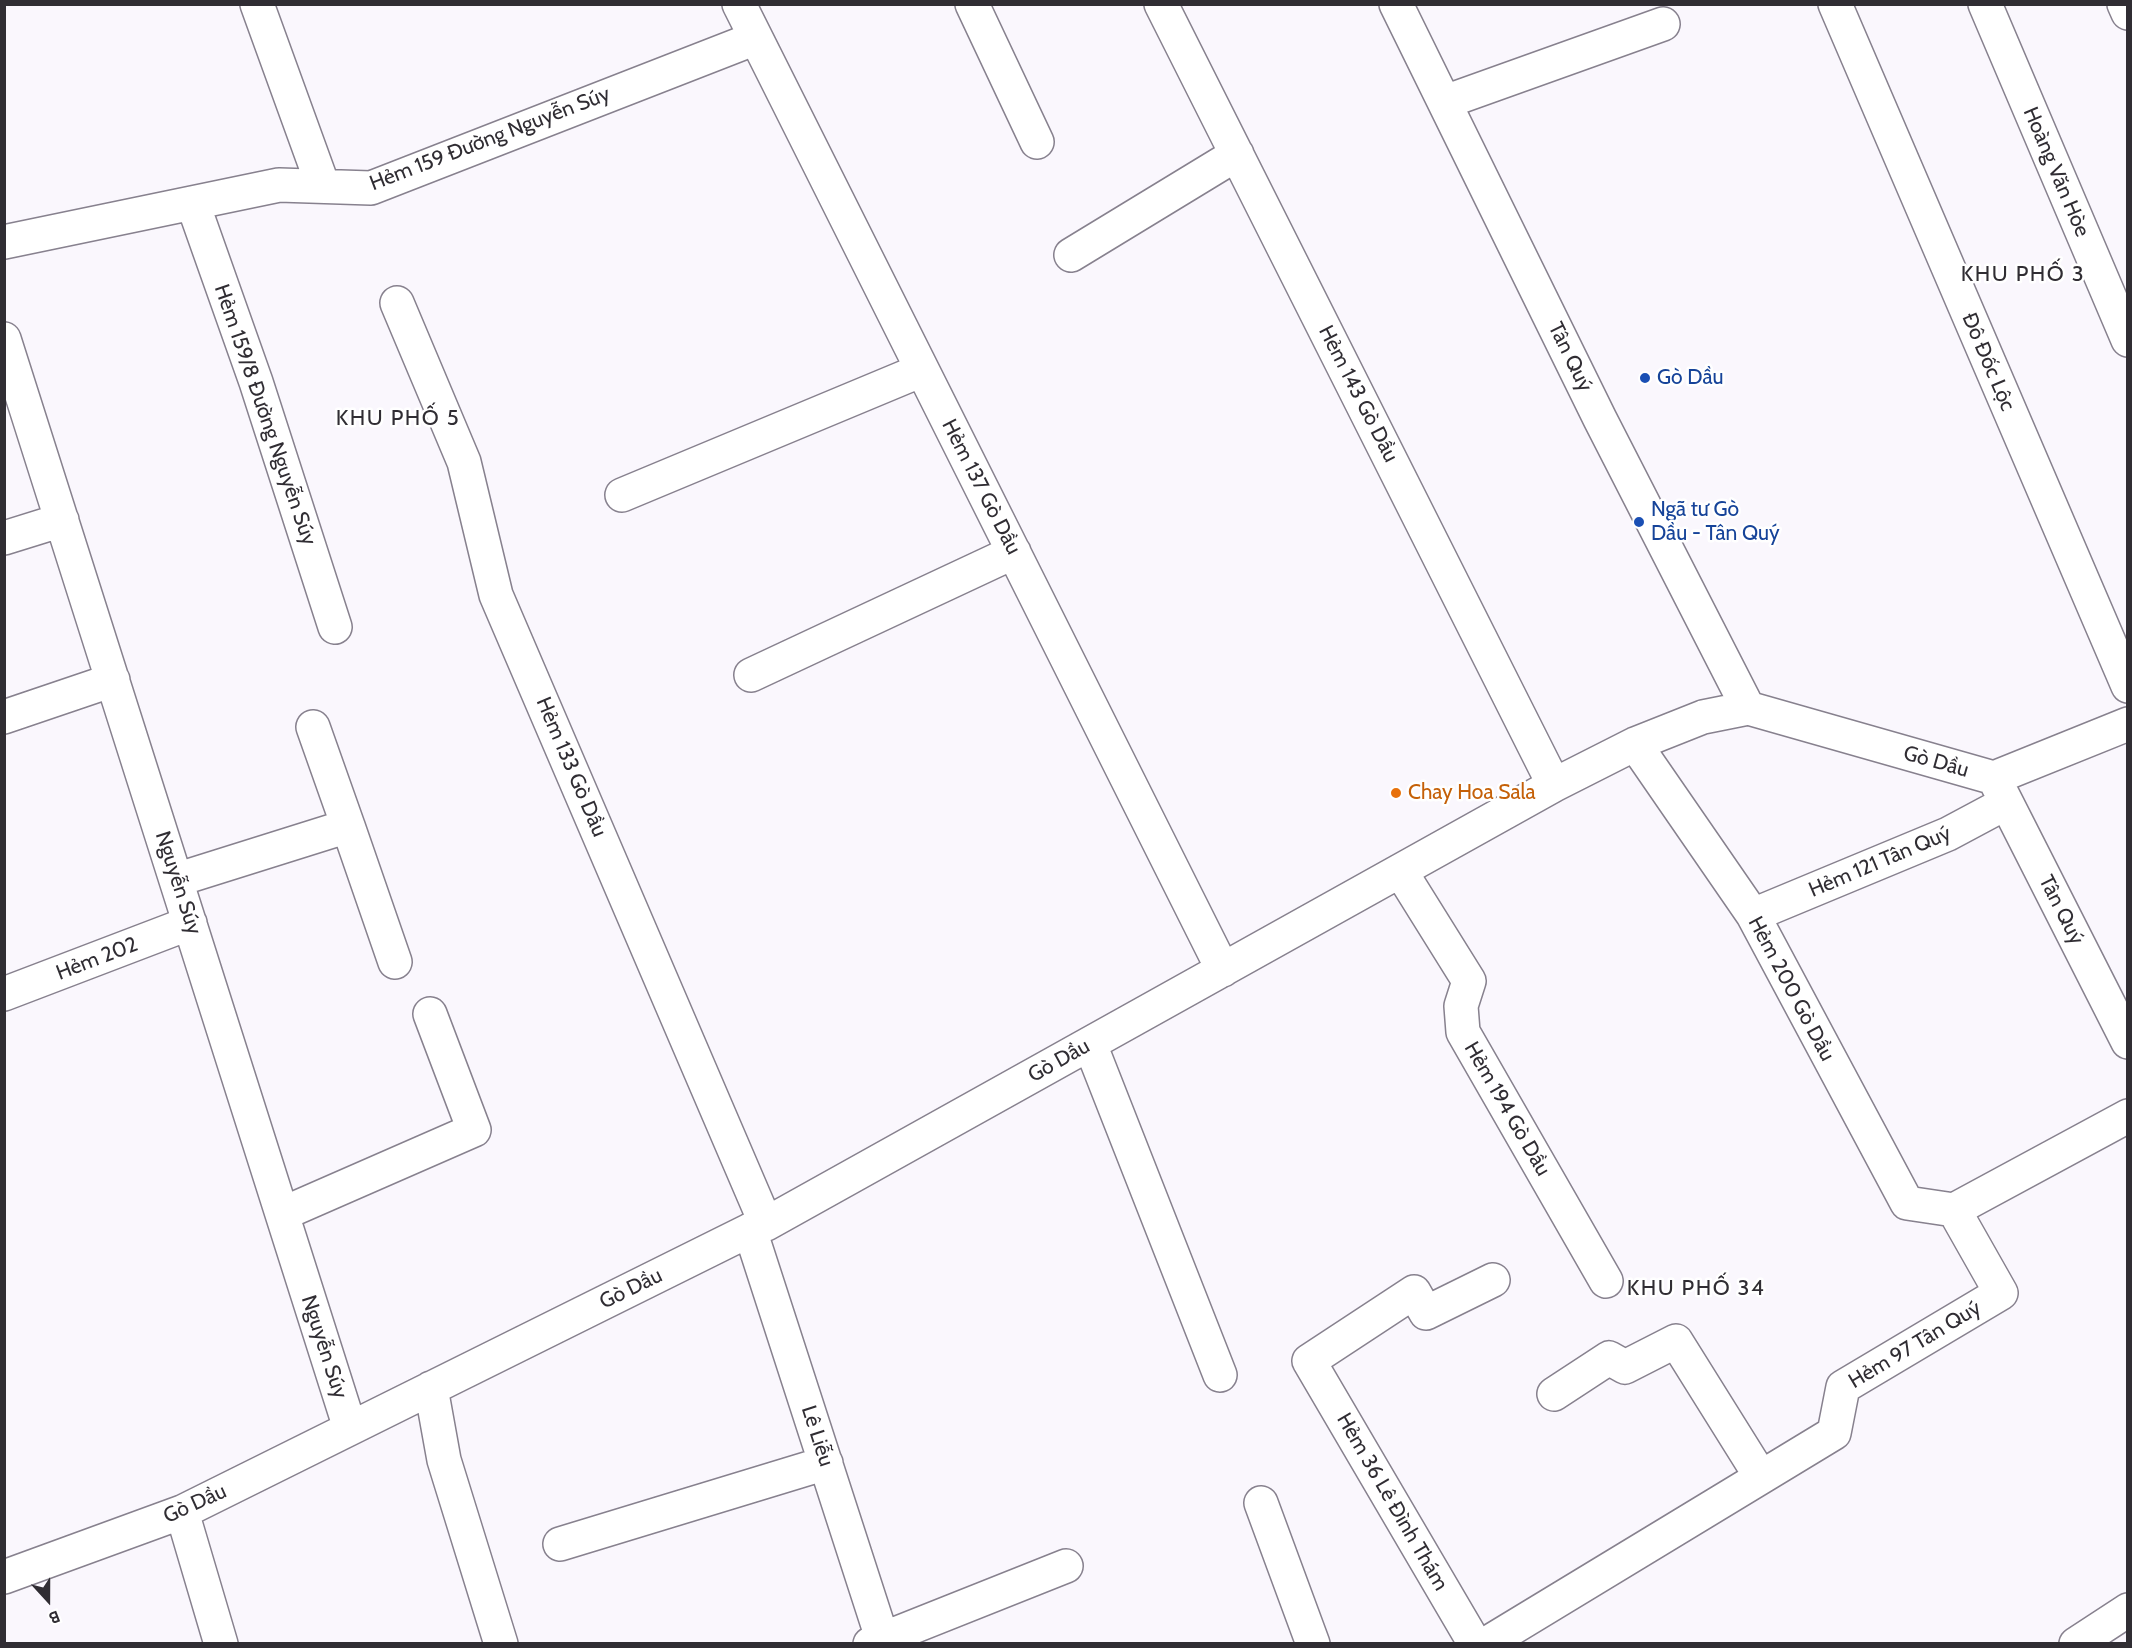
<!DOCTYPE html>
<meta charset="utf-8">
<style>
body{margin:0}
#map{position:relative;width:2132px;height:1648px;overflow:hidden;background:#faf7fd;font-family:Cabin,sans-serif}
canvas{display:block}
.frame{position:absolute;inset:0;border:6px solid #302d33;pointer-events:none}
.north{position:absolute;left:18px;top:1570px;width:60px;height:60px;-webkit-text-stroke:4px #fff;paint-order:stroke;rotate:159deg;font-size:16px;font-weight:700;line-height:24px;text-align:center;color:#302d33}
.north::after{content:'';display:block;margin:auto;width:21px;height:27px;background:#302d33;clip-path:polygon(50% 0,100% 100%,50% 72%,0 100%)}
</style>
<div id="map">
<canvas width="2132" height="1648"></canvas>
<div class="frame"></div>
<div class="north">B</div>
</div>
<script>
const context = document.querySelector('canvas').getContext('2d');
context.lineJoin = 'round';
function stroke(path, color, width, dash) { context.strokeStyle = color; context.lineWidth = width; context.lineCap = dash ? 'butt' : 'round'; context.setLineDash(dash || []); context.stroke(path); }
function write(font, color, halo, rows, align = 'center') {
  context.font = font + ' Cabin,sans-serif'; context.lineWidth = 5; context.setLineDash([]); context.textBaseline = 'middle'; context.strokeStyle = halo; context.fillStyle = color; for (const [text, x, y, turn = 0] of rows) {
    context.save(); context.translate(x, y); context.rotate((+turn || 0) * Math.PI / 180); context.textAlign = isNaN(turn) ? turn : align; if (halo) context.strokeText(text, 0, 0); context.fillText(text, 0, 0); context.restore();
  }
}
const minor = new Path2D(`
 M257,4L323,186
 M739,4L1223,970
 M972,4L1037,142
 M1161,4L1554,785
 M1396,4L1600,419L1748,708
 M1835,4L2128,686
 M1985,4L2128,340
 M2124,4L2128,13
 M1445,102L1663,24
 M193,204L256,382L335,627
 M4,242L279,185L371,188L756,38
 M1071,255L1237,154
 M397,303L464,462L496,595L766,1224
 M4,339L350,1428
 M622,495L922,370
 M4,538L62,520
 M751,675L1014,552
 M4,717L113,680
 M1635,744L1753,915L1907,1203L1954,1210
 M1994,778L2128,1042
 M348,826L395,962
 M1401,872L1469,981L1461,1006L1463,1032L1606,1281
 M176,880L348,826L313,727
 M1753,915L1948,834L2006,803
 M4,994L190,923
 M1090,1044L1220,1375
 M282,1214L474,1130L430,1014
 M750,1230L884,1644
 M431,1388L444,1460L501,1644
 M1554,1394L1609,1358L1625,1367L1676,1341L1761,1477
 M1261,1503L1313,1644
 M182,1512L221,1644
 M560,1544L826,1463
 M4,1577L182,1512L750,1230L766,1224L1554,785L1635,744L1703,717L1748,708L1994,778L2128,724
 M870,1644L1066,1566
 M1475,1644L1309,1361L1414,1292L1426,1313L1493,1280
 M1486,1644L1834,1433L1843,1387L2001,1293L1954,1210L2128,1116
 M2076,1644L2128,1610`);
stroke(minor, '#87818e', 36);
stroke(minor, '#fff', 33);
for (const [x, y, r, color] of [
 [1645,378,6,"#1a4fb4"],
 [1639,522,6,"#1a4fb4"],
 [1396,793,6,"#e8710a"]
]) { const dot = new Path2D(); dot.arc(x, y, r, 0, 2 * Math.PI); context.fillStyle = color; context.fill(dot); stroke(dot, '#fff', 2); }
write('21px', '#302d33', '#fff', [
 ["Hẻm 159 Đường Nguyễn Súy",490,139,-21],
 ["Hoàng Văn Hòe",2056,172,67],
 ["Tân Quý",1570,357,64],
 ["Đô Đốc Lộc",1988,362,67],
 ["Hẻm 143 Gò Dầu",1358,394,63],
 ["Hẻm 159/8 Đường Nguyễn Súy",265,415,71],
 ["Hẻm 137 Gò Dầu",981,487,63],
 ["Gò Dầu",1936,762,16],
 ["Hẻm 133 Gò Dầu",571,767,67],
 ["Hẻm 121 Tân Quý",1880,862,-23],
 ["Nguyễn Súy",178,883,72],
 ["Tân Quý",2061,910,63],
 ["Hẻm 202",97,959,-21],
 ["Hẻm 200 Gò Dầu",1791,989,62],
 ["Gò Dầu",1059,1061,-29],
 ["Hẻm 194 Gò Dầu",1507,1109,60],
 ["Gò Dầu",631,1289,-26],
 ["Hẻm 97 Tân Quý",1915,1345,-31],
 ["Nguyễn Súy",324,1347,72],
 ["Lê Liễu",817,1436,72],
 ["Hẻm 36 Lê Đình Thám",1392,1502,60],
 ["Gò Dầu",195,1504,-24]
]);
write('21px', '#164399', '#fff', [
 ["Gò Dầu",1657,378],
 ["Ngã tư Gò",1651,510],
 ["Dầu - Tân Quý",1651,534]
], 'left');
write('21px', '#c56008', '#fff', [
 ["Chay Hoa Sala",1408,793]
], 'left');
context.letterSpacing = '1.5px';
write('22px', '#302d33', '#fff', [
 ["KHU PHỐ 3",2023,275],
 ["KHU PHỐ 5",398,419],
 ["KHU PHỐ 34",1696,1289]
]);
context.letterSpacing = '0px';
</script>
